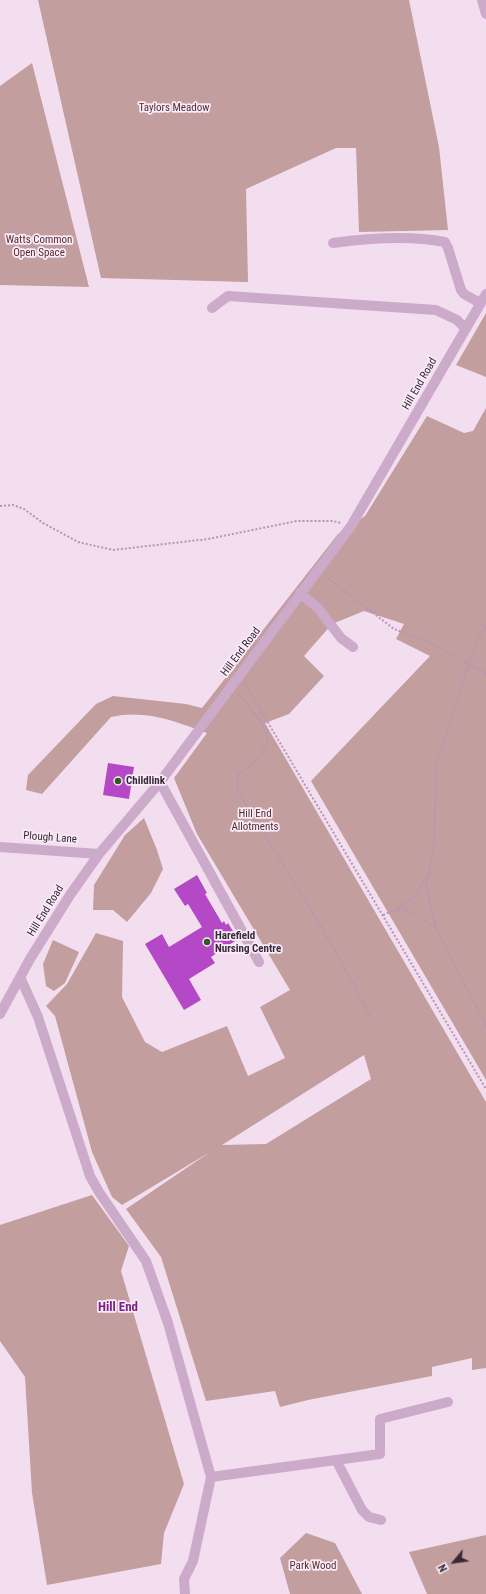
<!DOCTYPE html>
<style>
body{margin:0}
#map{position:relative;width:486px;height:1594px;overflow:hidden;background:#f3def0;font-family:"Roboto Condensed",sans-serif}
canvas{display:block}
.north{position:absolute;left:434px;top:1542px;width:40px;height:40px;-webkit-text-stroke:3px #faebf8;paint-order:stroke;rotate:241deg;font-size:11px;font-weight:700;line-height:16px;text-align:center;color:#382939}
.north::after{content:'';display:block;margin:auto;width:14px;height:18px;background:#382939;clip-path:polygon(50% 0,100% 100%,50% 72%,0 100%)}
</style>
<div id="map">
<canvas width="486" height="1594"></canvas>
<div class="north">N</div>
</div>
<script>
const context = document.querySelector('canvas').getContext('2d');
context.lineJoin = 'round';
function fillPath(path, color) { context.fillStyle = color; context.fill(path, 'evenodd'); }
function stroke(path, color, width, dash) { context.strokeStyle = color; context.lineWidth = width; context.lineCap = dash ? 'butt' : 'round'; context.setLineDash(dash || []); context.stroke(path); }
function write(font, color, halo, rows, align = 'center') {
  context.font = font + ' "Roboto Condensed",sans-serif'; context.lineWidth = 3.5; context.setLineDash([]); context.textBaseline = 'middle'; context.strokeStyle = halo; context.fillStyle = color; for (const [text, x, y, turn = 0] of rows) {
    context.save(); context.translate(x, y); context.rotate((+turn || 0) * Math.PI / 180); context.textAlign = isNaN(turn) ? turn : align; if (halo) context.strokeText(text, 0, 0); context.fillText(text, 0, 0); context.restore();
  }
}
fillPath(new Path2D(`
 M38,0H409L439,147L448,230L359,232L356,148H336L246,189L248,282L101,278Z
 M32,63L89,287L0,285V86Z
 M486,313V377L456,365Z
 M486,408V1080L311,781L430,656L396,639L404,624L364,611L332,624L304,656L324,676L289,714L265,723L486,1102V1368L472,1370V1358L432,1367V1376L308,1400L280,1407L275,1391L206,1401L161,1257L126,1209L210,1152L122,1205L112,1197L92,1152L55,1016L46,1006L67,984L96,933L123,941L122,997L145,1042L162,1052L227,1026L248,1076L285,1058L260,1007L290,990L197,834L174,778L207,733C175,721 145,709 111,717L42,794L26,790L28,775L96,704L113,696L186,704L202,708L338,534L365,516L427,416L464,433L473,431ZM364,1055L371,1079L266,1144L222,1145Z
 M144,818L157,850L163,869L151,893L127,922L113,910H93L94,885L125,835Z
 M53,940L79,952L65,983L54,991L46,986L43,964Z
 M92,1195L129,1246L121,1271L184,1484L164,1533L161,1564L47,1585L32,1493L25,1377L0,1341V1225Z
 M306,1533L335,1543L362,1594H290L280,1558Z
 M486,1535V1594H427L409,1552Z`), '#c29e9f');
fillPath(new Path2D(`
 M108,763L134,767L129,799L103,795Z
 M197,875L207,893L205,894L222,923L224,921L226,925L228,923L234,933L231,935L235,941L211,957L215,963L189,979L201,1000L184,1010L145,944L162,934L169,947L202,927L188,904L185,906L174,889Z`), '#b548c7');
stroke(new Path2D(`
 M0,506L13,505L24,509L43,523L78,542L113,550L208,539L297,521H333L341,523
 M325,576L394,629L426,641L486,673
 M486,627L475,645L436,766L434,846L426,886L436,929L486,1025
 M245,684L486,1089
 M238,694C246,704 264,722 267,735C268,742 264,749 260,755C256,762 244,769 238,776V791C283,867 334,941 372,1021
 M397,909L413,898L427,876
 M383,915C408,903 414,914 435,928`), '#b794b6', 2, [2, 2]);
stroke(new Path2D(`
 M482,0L486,14
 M333,243C369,238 409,235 445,242L448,248L461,290L464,294L480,303
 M212,308L228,296L436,310L457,320L466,329
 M300,593L318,608L341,638L353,647
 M160,782L259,962
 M0,847L99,854
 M20,977L38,1017L90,1176L99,1192L146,1261L168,1323L211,1477L380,1454V1419L448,1402
 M0,1014L30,959L70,895L99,854L160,782L351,526L486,294
 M336,1460L362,1510L369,1517L381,1520
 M185,1594L184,1579L193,1561L211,1477`), '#ccaac9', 10);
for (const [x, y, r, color] of [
 [118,781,4,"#325b1e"],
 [207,942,4,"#325b1e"]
]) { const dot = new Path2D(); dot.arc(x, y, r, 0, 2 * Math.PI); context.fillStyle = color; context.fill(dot); stroke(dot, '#faebf8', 1.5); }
write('11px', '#572d2e', '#faebf8', [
 ["Taylors Meadow",174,108],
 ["Watts Common",39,240],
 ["Open Space",39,253],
 ["Hill End",255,814],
 ["Allotments",255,827],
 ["Park Wood",313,1566]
]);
write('11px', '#382939', '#faebf8', [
 ["Hill End Road",420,384,-60],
 ["Hill End Road",241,652,-53],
 ["Plough Lane",50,838,4],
 ["Hill End Road",46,911,-58]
]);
write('bold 11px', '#382939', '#faebf8', [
 ["Childlink",126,781],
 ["Harefield",215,936],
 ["Nursing Centre",215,949]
], 'left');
write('bold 13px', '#7a2189', '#faebf8', [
 ["Hill End",118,1308]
]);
</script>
